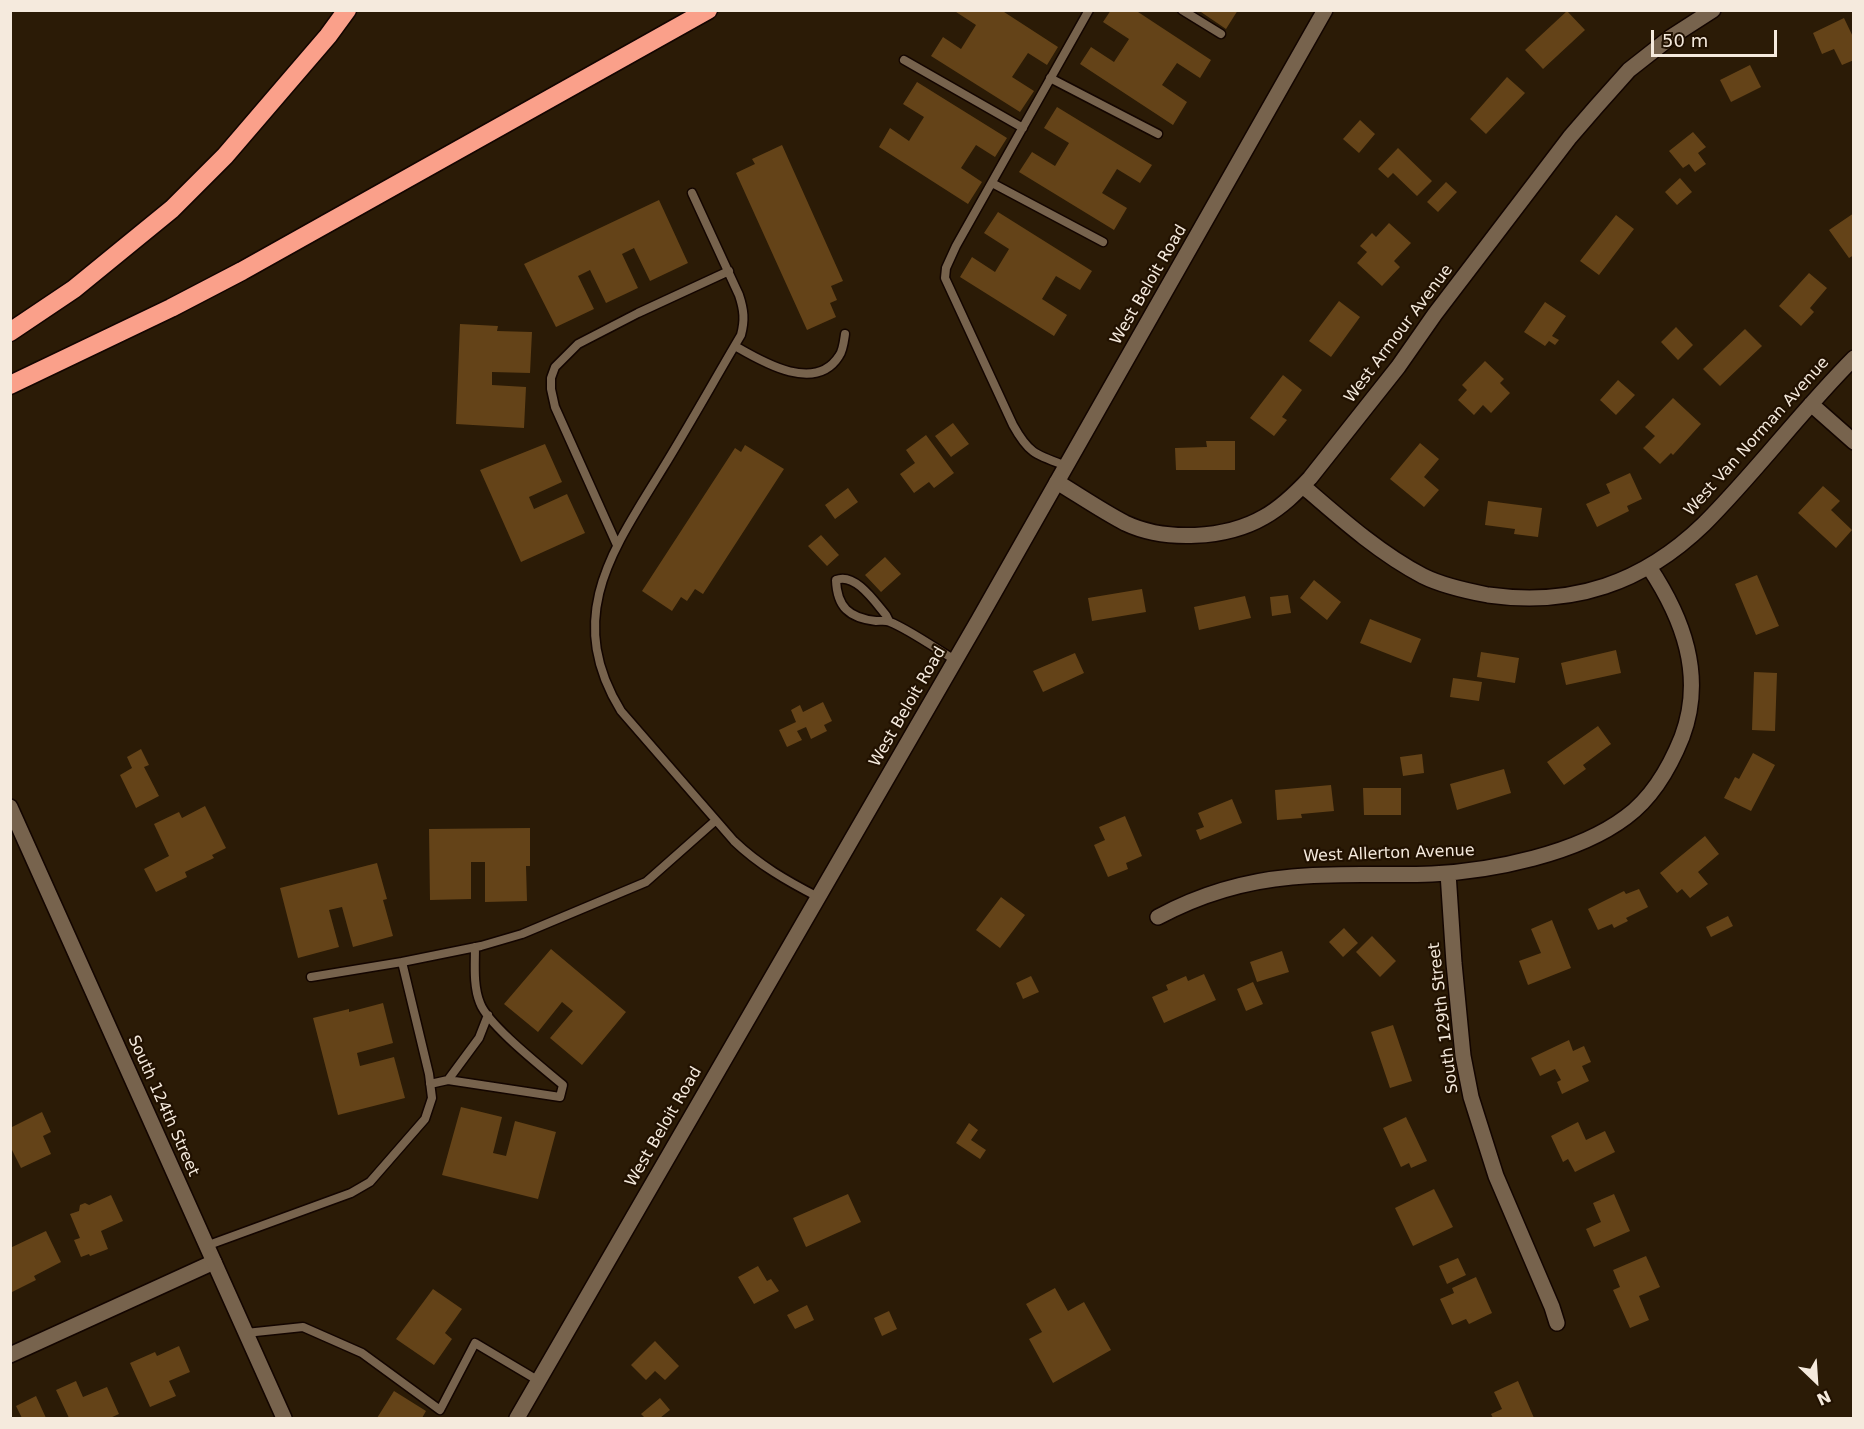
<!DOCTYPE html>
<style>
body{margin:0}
#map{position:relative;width:1864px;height:1429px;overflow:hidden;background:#2b1b06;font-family:"DejaVu Sans",sans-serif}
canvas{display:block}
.frame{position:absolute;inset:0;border:12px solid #f5eadd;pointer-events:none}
.north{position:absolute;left:1786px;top:1351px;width:60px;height:60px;-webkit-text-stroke:4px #211100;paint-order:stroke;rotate:155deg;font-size:16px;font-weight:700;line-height:24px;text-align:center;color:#f5eadd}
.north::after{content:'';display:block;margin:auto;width:21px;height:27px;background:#f5eadd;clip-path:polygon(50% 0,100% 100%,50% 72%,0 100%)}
.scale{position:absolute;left:1651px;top:30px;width:126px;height:27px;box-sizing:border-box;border:3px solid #f5eadd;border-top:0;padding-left:8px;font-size:18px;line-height:21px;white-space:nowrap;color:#f5eadd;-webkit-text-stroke:4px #211100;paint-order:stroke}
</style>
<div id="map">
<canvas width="1864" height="1429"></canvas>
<div class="frame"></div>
<div class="north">N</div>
<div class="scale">50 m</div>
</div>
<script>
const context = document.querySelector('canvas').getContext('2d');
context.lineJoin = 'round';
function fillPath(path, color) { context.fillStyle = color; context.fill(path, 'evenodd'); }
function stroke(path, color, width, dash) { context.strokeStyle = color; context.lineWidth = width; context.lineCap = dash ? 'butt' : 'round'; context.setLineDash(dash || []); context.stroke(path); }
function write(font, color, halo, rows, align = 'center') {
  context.font = font + ' "DejaVu Sans",sans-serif'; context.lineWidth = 4.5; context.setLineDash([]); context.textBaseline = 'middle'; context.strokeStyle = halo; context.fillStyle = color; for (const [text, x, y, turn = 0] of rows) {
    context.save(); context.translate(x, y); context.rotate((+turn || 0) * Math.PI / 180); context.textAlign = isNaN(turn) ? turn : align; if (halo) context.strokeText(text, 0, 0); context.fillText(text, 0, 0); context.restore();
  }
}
fillPath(new Path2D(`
 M953,10H1001L1058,47L1047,65L1028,53L1012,77L1034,91L1020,112L931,56L943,37L961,49L976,25Z
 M1111,10H1135L1211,60L1200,78L1177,63L1162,85L1187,102L1173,125L1080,64L1091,47L1114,62L1129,39L1103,22Z
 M1198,10H1238L1226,29Z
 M1567,11L1585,30L1543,69L1525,50Z
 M1844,18L1854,39V60L1842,65L1834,49L1822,54L1813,33Z
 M1750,65L1761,87L1731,102L1720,80Z
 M1507,77L1525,93L1486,134L1470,119Z
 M917,82L1007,138L995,157L976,145L961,168L982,182L968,204L879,147L890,128L909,141L924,117L903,104Z
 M1057,107L1152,165L1140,183L1117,169L1102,193L1127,208L1114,230L1019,172L1032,152L1055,166L1069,143L1044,128Z
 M1360,120L1375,134L1359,153L1343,139Z
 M1693,132L1706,147L1698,153L1706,164L1695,172L1689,164L1683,168L1669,151Z
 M782,145L843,281L831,286L837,300L830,303L836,317L807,330L736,173L755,164L752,159Z
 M1398,148L1432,181L1417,196L1393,173L1388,178L1378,169Z
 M1680,178L1692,192L1677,205L1665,192Z
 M1446,182L1457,192L1438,212L1427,202Z
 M659,200L688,263L650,281L634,248L622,254L638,288L606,303L590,270L578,276L594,309L556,327L524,264Z
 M998,212L1092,271L1080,290L1056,276L1042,299L1067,315L1054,336L960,277L972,257L995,272L1009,249L984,233Z
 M1854,213V255L1849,258L1829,230Z
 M1616,215L1634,229L1599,275L1580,261Z
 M1389,223L1411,243L1394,261L1400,267L1382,286L1357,263L1367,252L1360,246L1372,233L1376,237Z
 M1809,273L1827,288L1810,308L1814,312L1801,326L1779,306Z
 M1339,301L1360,317L1331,357L1309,341Z
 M1545,302L1566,316L1552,336L1559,340L1555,345L1549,341L1545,346L1524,332Z
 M460,324L498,326L497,331L532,332L530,373L492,372V385L526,387L524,428L456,424Z
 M1676,327L1693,345L1678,360L1661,342Z
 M1745,329L1762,346L1720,386L1703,369Z
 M1485,361L1504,379L1500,383L1510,393L1491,413L1483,405L1474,415L1458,400L1467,390L1462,385Z
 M1283,375L1302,390L1282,417L1287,420L1274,436L1250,418Z
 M1618,380L1635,395L1616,415L1600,400Z
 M1673,398L1701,424L1673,455L1671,453L1660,464L1643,448L1655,436L1645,427Z
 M953,423L969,444L951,457L935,436Z
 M926,435L954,473L934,488L929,482L914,493L900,474L915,463L906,450Z
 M1206,441H1235V470H1176L1175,448L1207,447Z
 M1420,443L1439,459L1424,477L1439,490L1424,507L1390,479Z
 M545,444L562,482L529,497L534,509L567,494L585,533L521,562L480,470Z
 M745,445L784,469L703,594L695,589L687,601L681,597L672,611L642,591L735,448L741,452Z
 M1630,473L1642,499L1627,506L1629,511L1597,527L1586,504L1610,493L1606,484Z
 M1823,486L1840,501L1831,510L1852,530L1836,548L1798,513Z
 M848,488L858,502L835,519L825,505Z
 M1488,501L1542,508L1538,537L1514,534L1515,529L1485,525Z
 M821,535L839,555L827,566L808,546Z
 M885,557L901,574L881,592L865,575Z
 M1757,575L1779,626L1756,635L1735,584Z
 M1314,580L1341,602L1327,620L1300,598Z
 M1142,589L1146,612L1092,621L1088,598Z
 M1288,595L1291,613L1272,616L1270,597Z
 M1245,596L1251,618L1199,630L1194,607Z
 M1370,619L1421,639L1411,663L1360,643Z
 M1616,650L1621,673L1566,685L1561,663Z
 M1481,652L1519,658L1515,683L1477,677Z
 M1075,653L1084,673L1043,692L1033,671Z
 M1754,672L1777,673L1775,731L1752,730Z
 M1453,678L1482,682L1479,701L1450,697Z
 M823,702L832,721L824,725L827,731L811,739L806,727L797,731L802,740L787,747L779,730L796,722L791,710L800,705L803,712Z
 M1598,726L1611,744L1583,765L1586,769L1564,785L1547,762Z
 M141,749L149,765L144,767L159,796L136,808L120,775L132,768L127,757Z
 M1753,753L1775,765L1751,811L1724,798L1735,777L1739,779Z
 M1422,754L1424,773L1403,776L1400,757Z
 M1504,769L1511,793L1457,810L1450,784Z
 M1331,785L1334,811L1301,814L1302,818L1277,820L1275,790Z
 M1363,788H1401V815H1364Z
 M1232,799L1242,823L1200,840L1196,830L1204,827L1198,813Z
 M205,806L226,848L212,855L214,858L185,872L187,877L156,892L144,869L169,856L154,824L179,812L182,818Z
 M1125,816L1142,856L1126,863L1128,869L1108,877L1094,845L1105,840L1099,827Z
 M530,828V866H526L527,901L485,902V862H471V899L430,900L429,829Z
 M1705,836L1719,854L1698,872L1708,884L1690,898L1682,889L1677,893L1660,873Z
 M377,863L387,899L383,900L393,936L353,947L342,907L329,910L339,947L298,958L280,888Z
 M1639,889L1648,907L1626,918L1628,921L1614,928L1612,924L1598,930L1588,909L1624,891L1626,894Z
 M1001,897L1025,915L1000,948L976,930Z
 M1728,916L1733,926L1711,937L1706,927Z
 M1552,920L1571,968L1528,985L1519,961L1541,953L1531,929Z
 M1344,928L1358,943L1343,957L1329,942Z
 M1372,936L1396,961L1380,977L1356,952Z
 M551,949L626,1012L582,1065L550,1038L573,1011L562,1002L538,1032L504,1004Z
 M1282,951L1289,972L1257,982L1250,962Z
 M1204,974L1216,1000L1164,1023L1152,997L1168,990L1166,985L1186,976L1188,981Z
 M1031,976L1039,992L1023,999L1016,983Z
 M1253,982L1263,1004L1246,1011L1237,989Z
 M383,1003L393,1043L357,1053L360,1066L394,1057L405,1098L338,1115L313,1018L349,1009V1012Z
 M1393,1025L1412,1081L1390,1088L1371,1032Z
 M1569,1040L1573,1051L1584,1046L1591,1062L1582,1066L1589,1081L1562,1094L1557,1082L1561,1080L1555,1069L1540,1076L1531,1058Z
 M461,1107L502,1117L493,1153L506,1156L515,1121L556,1132L538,1199L442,1175Z
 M42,1112L51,1132L43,1136L51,1154L21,1168L12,1150L10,1151V1128Z
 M1406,1117L1427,1161L1411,1168L1409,1163L1401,1167L1383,1128Z
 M1578,1122L1586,1140L1605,1131L1615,1152L1575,1172L1568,1159L1563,1162L1551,1136Z
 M969,1123L978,1130L971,1140L986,1150L980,1159L956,1143Z
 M1434,1189L1453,1227L1413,1246L1395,1208Z
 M848,1194L861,1222L806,1247L793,1218Z
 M1614,1194L1630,1231L1594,1247L1586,1229L1601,1222L1593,1203Z
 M111,1195L123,1221L101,1231L108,1249L90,1256L89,1254L81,1257L74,1240L80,1238L70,1214L79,1211L80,1205L85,1203L89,1205Z
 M46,1231L61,1262L34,1276L36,1280L12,1292L10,1288V1248Z
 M1646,1256L1660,1287L1639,1296L1649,1320L1630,1328L1613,1290L1620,1287L1613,1270Z
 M1458,1258L1466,1275L1447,1284L1439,1266Z
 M758,1266L767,1281L771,1279L779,1291L754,1304L738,1277Z
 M1476,1277L1492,1313L1469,1324L1466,1319L1452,1325L1440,1299L1454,1293L1452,1288Z
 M1055,1288L1068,1311L1084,1302L1111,1350L1053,1383L1029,1339L1042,1332L1026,1304Z
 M433,1289L462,1309L445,1333L452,1339L434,1365L396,1339Z
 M807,1305L814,1320L795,1329L787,1315Z
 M889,1311L897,1329L882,1336L874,1318Z
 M655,1341L679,1366L665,1380L655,1371L646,1380L631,1365Z
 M179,1346L190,1372L169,1381L176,1396L150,1407L130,1363L155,1352L157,1356Z
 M76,1381L83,1397L107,1387L119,1414L110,1418H69L56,1390Z
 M1518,1381L1534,1418H1493L1491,1414L1502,1409L1494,1392Z
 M394,1391L426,1411L422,1418H377Z
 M36,1396L46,1418H22L16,1406Z
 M660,1398L670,1410L660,1418H645L641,1414Z`), '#644318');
const lane = new Path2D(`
 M1182,10L1221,34
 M904,60L1023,128
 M1050,78L1158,134
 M992,183L1103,242
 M692,193L739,295C744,310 745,320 741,335C715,379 690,424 663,468C613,550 563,616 621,711L734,841C759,865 787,881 818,897
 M735,346C761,361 815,394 839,356C843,351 844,341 845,334
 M1067,466C1036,455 1029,454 1013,425L945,278L946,268L956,246L1089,10
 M617,545L555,407L551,389V378L555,367L578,344L638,313L729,271
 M889,621L886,615C875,602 855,572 836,580C837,607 849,618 876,621C881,621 886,620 890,622C910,630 936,649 955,660
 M311,977L402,962L481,946L522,934L646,882L715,821
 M448,1080L479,1038L488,1015
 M430,1084L448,1080L560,1097L563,1085C543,1068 488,1025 480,1003C473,986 475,965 475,947
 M206,1246L351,1193L370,1182L425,1119L432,1098L429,1074L402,962
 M246,1333L303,1327L362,1353L440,1410L475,1343L539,1381`);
const street = new Path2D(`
 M1811,404L1854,442
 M1057,482C1080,496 1102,511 1125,523C1165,542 1226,539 1264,517C1282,507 1296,493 1310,478L1398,367L1435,314L1570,137L1596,107L1629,70L1671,37L1713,10
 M1303,486C1340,518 1379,553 1423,576C1443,586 1467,591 1488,595C1573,607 1643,583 1704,524C1757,471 1801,411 1854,358
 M1448,873L1454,963L1463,1056L1471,1097L1496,1176L1552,1307L1557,1323
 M1158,917C1199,895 1246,881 1292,877C1339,872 1386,876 1432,874C1492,871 1577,854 1626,817C1652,798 1670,767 1682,737C1705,676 1683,618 1649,567
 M10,1355L214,1262`);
const secondary = new Path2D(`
 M10,807L284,1418
 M517,1418L978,621L1325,10`);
const highway = new Path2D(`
 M10,332L74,289L172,209L225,156L328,36L347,10
 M10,385L171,308L242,271L708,10`);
stroke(lane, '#130500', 11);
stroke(street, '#130500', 18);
stroke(secondary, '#130500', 18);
stroke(highway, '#130500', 21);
stroke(lane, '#77634d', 8);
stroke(street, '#77634d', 15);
stroke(secondary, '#77634d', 15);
stroke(highway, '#faa08a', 18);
write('16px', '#f5eadd', '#211100', [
 ["West Beloit Road",1149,285,-60],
 ["West Armour Avenue",1399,334,-53],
 ["West Van Norman Avenue",1757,437,-48],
 ["West Beloit Road",908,707,-60],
 ["West Allerton Avenue",1389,854,-2],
 ["South 129th Street",1444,1018,-97],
 ["South 124th Street",163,1106,66],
 ["West Beloit Road",664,1127,-60]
]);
</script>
